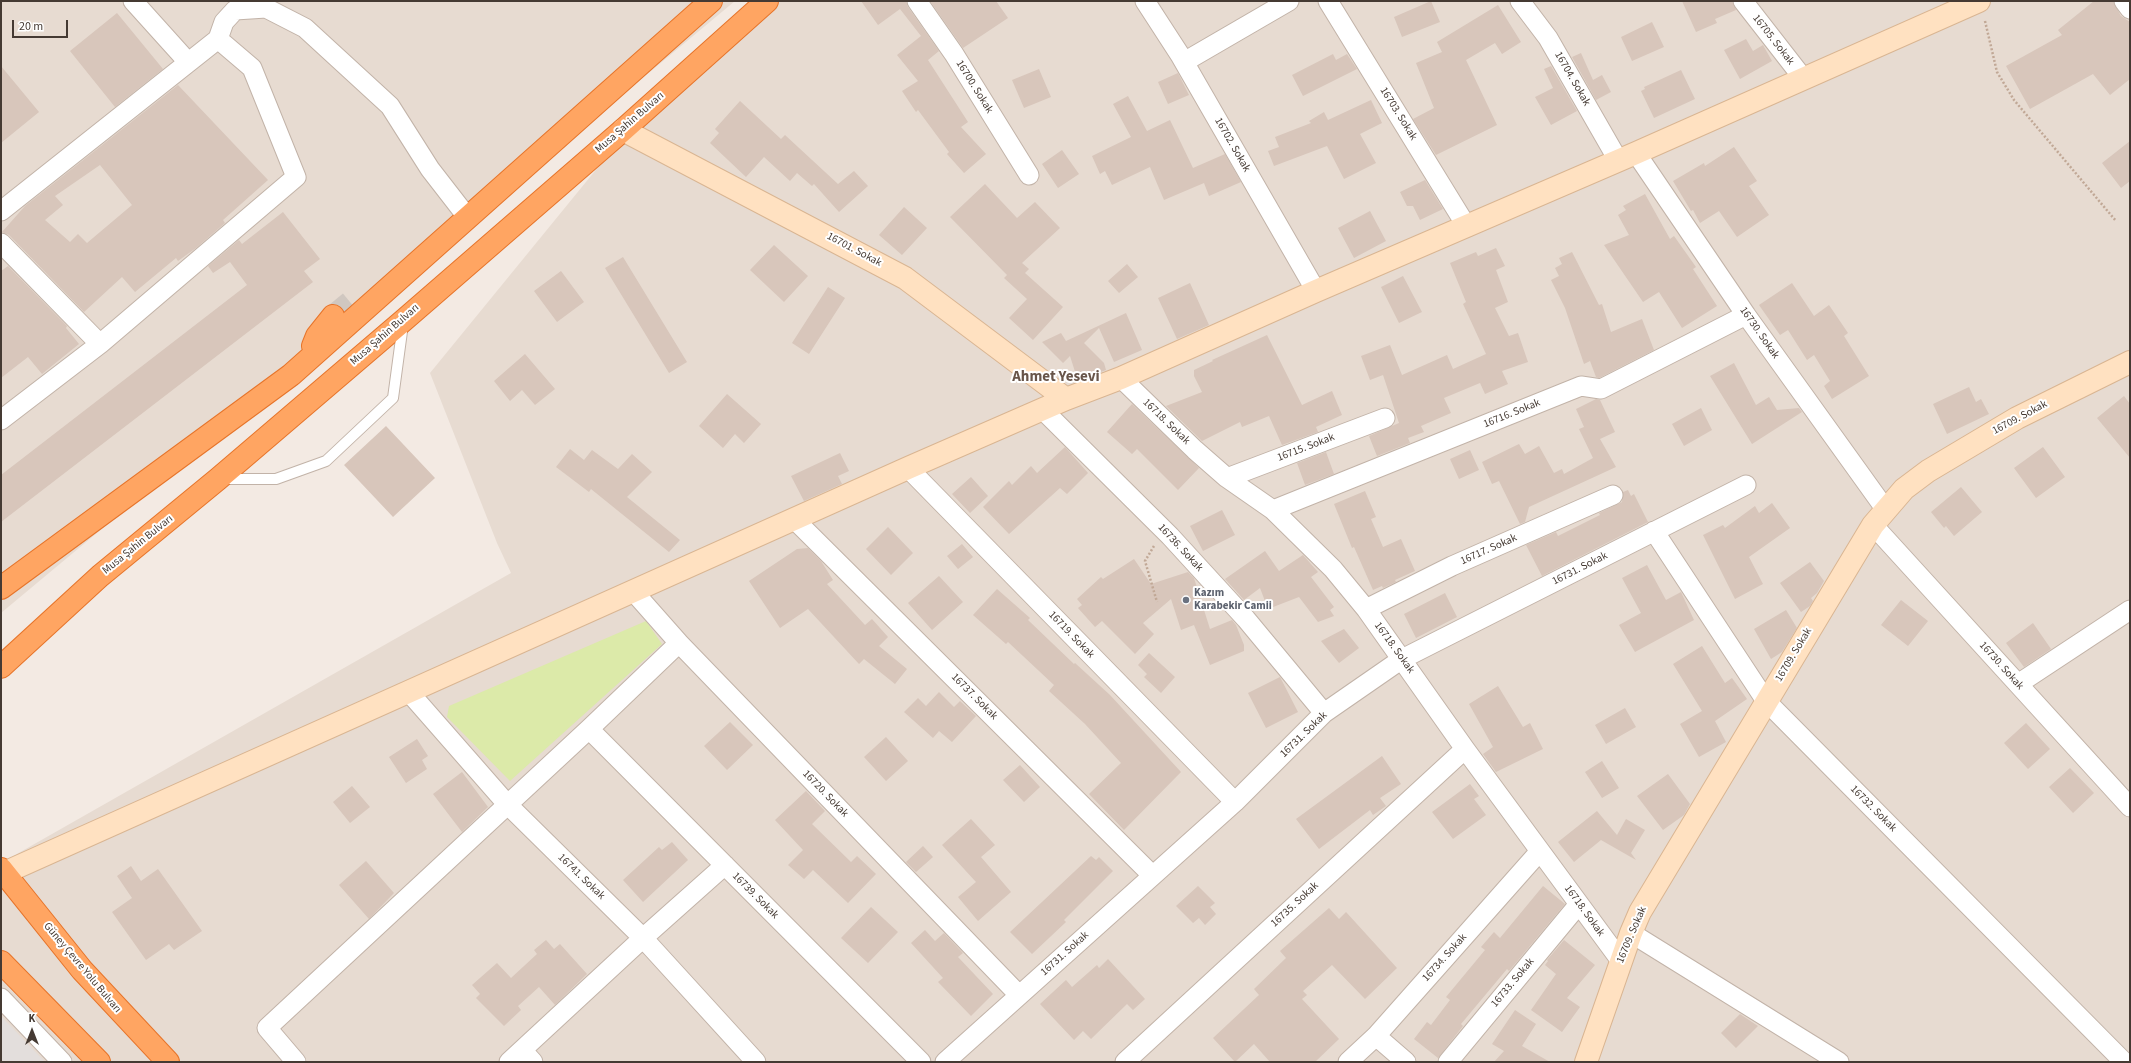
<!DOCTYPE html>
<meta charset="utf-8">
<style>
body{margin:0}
#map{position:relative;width:2131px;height:1063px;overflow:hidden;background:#f3eae3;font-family:"Source Sans 3",sans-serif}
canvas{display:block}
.frame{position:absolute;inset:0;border:2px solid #453a33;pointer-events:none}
.north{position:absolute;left:12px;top:1011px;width:40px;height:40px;-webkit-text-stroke:3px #fff;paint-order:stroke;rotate:0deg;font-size:11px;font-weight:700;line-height:16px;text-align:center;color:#453a33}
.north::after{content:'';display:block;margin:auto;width:14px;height:18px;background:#453a33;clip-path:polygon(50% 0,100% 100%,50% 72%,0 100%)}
.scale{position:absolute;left:12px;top:20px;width:56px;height:18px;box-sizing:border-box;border:2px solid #453a33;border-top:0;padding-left:5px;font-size:12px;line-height:14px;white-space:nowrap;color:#453a33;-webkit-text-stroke:3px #fff;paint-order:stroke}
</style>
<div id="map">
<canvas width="2131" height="1063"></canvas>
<div class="frame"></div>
<div class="north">K</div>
<div class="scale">20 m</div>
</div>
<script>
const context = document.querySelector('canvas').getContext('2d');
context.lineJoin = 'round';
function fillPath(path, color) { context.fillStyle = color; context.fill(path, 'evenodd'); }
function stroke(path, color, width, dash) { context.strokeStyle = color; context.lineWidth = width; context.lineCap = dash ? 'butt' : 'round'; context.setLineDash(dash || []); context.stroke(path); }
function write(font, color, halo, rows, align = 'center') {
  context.font = font + ' "Source Sans 3",sans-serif'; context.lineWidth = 4; context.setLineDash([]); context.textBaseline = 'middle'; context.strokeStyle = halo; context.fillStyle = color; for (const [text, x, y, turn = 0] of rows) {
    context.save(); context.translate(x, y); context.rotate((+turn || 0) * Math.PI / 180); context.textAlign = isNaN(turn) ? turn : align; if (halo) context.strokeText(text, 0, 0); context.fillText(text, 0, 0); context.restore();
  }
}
fillPath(new Path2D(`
 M1,1H735L1,613Z
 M778,1H2130V1062H1V863L511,573L497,543L430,373L648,106Z`), '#e7dbd1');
fillPath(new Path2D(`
 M646,621L662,644L510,781L447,717L449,706Z`), '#dceaa9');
fillPath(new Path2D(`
 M1,1016L45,1062H1Z`), '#e3dedc');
fillPath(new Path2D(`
 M861,1H906L908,7L939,51L928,60L968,122L961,127L986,154L964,173L947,154L949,152L918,110L916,112L902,91L918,81L897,55L921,36L900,9L878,25Z
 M930,1H996L1008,18L963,48Z
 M1431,1L1440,22L1402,37L1394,17Z
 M1682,1H1732L1736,10L1715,19L1717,23L1696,32Z
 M2094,1H2113L2121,16L2130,22V79L2110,95L2093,74L2030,109L2006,66L2062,35L2058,30Z
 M1498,5L1521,42L1502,54L1495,43L1466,60L1497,125L1436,155L1413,119L1434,108L1416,63L1442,52L1437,42Z
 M117,13L163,69L115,107L70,51Z
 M1652,22L1664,47L1632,61L1621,37Z
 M1746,39L1753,51L1763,45L1772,61L1740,79L1724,50Z
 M1581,53L1593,80L1602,75L1611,92L1596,100L1572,57Z
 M1333,54L1336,60L1347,54L1357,69L1303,96L1292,75Z
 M1,66L39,112L1,143Z
 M1551,66L1577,111L1551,125L1535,97L1553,88L1544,69Z
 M1039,69L1051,97L1024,108L1012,80Z
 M1681,70L1695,99L1654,118L1641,91L1645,89L1644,87Z
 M1178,73L1189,95L1168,104L1158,82Z
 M178,85L268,180L223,220L225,223L196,248L178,261L176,258L135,292L122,277L84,312L9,235L2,232L25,206ZM100,165L132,205L87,243L78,234L70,242L45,220L63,205L55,196Z
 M1128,96L1147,131L1170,120L1193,168L1225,154L1241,182L1209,196L1204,183L1164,200L1150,167L1112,185L1105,171L1100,174L1092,156L1131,137L1113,104Z
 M1371,100L1382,123L1360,134L1376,163L1344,179L1327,146L1274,166L1268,151L1279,147L1275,137L1311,123L1309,121L1324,112L1328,120Z
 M740,101L781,139L785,135L838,184L854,171L868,186L839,212L814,184L812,186L797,173L790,181L764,157L746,177L710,143L719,133L715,129Z
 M2130,141V181L2121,188L2102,163Z
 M1734,147L1757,181L1749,186L1769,215L1737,237L1719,211L1700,223L1693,210L1691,211L1673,181L1704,163L1705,166Z
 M1062,150L1079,174L1058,188L1042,164Z
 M1425,180L1443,209L1420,220L1413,206H1407L1400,192Z
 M985,184L1017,218L1035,202L1060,228L1022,263L1029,269L1025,273L1063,307L1033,340L1009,318L1027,299L1004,278L1007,275L950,217Z
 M1645,194L1670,239L1674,236L1696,267L1693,269L1717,306L1682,328L1659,292L1643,302L1604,245L1629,235L1618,215L1626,210L1623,206Z
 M904,207L927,228L902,255L879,235Z
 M1370,211L1386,241L1354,258L1338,228Z
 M283,212L320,259L304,271L313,282L1,522V475L247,285L230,262L213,273L208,266L239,240L242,244Z
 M774,245L808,276L784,302L750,270Z
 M1496,248L1505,266L1496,270L1508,302L1495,308L1509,336L1518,333L1528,362L1502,371L1508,384L1485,394L1480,383L1444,398L1451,413L1421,426L1424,432L1408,438L1410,443L1377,456L1369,436L1399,423L1383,375L1370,380L1361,356L1390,345L1402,375L1447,355L1453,369L1486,354L1463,304L1466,302L1450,263L1476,252L1478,256Z
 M1572,252L1599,305L1602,304L1611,332L1642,319L1654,350L1599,378L1596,377L1590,361L1584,364L1565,308L1551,280L1559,276L1555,268L1562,264L1559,258Z
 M623,257L687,362L669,373L605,268Z
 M1127,264L1138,277L1119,293L1108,281Z
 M8,266L67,326L66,328L79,344L42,374L28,357L1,378V271Z
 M561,271L584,302L557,322L534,291Z
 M1403,276L1422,312L1399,323L1381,287Z
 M1190,283L1209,325L1177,339L1158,298Z
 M1792,283L1814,316L1829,305L1848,333L1844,336L1869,376L1832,399L1824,386L1830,381L1814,355L1807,360L1788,330L1780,335L1759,305Z
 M828,287L845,298L809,354L792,343Z
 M1126,313L1142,350L1114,362L1099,328L1084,343L1104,363L1106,370L1078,381L1070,356L1063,363L1042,342L1061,333L1066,341Z
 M1267,335L1302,405L1332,391L1342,415L1316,427L1318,432L1282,445L1269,416L1242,427L1240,422L1202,441L1166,406L1202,392L1194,376V370L1213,361L1212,360Z
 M525,354L555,389L535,405L522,390L510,401L494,381Z
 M1734,363L1756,405L1769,397L1777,410L1799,408L1802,412L1752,444L1710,376Z
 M1969,387L1976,402L1981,399L1989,414L1947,434L1933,404Z
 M727,394L761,424L744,443L735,434L723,448L699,426Z
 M2124,396L2130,404V458L2097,418Z
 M1596,399L1600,400L1615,432L1600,439L1616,467L1529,507L1525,522L1520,524L1499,481L1492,484L1482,462L1519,444L1525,454L1539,446L1554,473L1562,469L1564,474L1593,458L1579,429L1584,427L1576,409Z
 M1132,404L1199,468L1178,490L1137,449L1132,454L1107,432Z
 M1701,408L1712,430L1684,446L1672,424Z
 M386,426L435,478L393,517L344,465Z
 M1065,447L1088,473L1067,494L1060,488L1009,534L983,507L1009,481L1012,485L1031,466L1037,473Z
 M2043,447L2065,477L2036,498L2014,468Z
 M570,449L584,460L592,450L618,469L632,454L652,472L627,497L680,540L669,552L591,489L589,492L556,467Z
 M1470,450L1479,470L1459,479L1450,459Z
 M1326,452L1334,474L1305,485L1297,463Z
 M840,453L849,471L838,476L842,484L804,501L791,476Z
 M971,477L988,496L970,513L952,494Z
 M1961,487L1982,512L1954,536L1946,526L1944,528L1931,512Z
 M1628,490L1631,496L1634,494L1648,522L1542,576L1526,545L1556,532L1558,536L1600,515L1599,513L1622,502L1623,492Z
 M1365,491L1376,517L1371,519L1383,547L1401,539L1415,571L1395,580L1396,582L1383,588L1382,586L1373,590L1354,547L1352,548L1334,504Z
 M1772,503L1790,528L1749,557L1763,584L1735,599L1703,535L1723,525L1725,528L1755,506L1759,513Z
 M1222,510L1235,535L1203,551L1190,526Z
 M888,527L913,553L891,575L866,549Z
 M962,544L973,557L958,569L947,556Z
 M808,548L821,561L833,580L827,584L865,625L872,619L888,637L879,646L907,669L895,684L864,659L859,664L808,609L780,628L749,581L797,549Z
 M1265,551L1279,571L1303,555L1318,572L1311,577L1334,607L1330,610L1334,616L1318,622L1299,597L1268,609L1260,588L1244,600L1225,579Z
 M1134,559L1151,584L1188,572L1194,578L1210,629L1232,620L1236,625L1244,645V651L1210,665L1194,625L1181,630L1171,599L1143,623L1154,634L1135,654L1102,621L1095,627L1078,608L1082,605L1077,599L1101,577L1103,579Z
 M1810,562L1824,581L1817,593L1811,598L1813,601L1810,606L1801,612L1780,583Z
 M1647,565L1666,600L1681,592L1694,620L1635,652L1619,625L1641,613L1622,578Z
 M939,576L963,602L932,630L908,603Z
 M997,589L1030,618L1028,620L1074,664L1075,663L1110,695L1181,772L1124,830L1089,794L1121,763L1085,724L1049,691L1054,685L1008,642L1006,644L973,615Z
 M1445,593L1457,617L1416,638L1404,614Z
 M1901,600L1928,621L1908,646L1881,625Z
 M1786,610L1797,628L1782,652L1771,659L1754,629Z
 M2033,623L2051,649L2024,667L2006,643Z
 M1344,629L1359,648L1339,663L1321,641Z
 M1702,646L1725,683L1732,678L1747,699L1715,721L1726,742L1699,757L1680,724L1702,711L1673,664Z
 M1149,653L1175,677L1161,693L1144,677L1147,674L1138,665Z
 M1280,677L1298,712L1266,728L1248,693Z
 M1498,686L1523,727L1530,723L1543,749L1496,772L1483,754L1493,747L1469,704Z
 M939,692L954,707L960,701L976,716L952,742L939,731L933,738L904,712L918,698L926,706Z
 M1625,708L1636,727L1606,744L1595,725Z
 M730,722L753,745L727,770L704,746Z
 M2026,723L2050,749L2028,769L2004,743Z
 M886,737L908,761L886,781L864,757Z
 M417,739L428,756L422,760L427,769L406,783L389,757Z
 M1382,756L1401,784L1380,798L1386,806L1373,815L1370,810L1319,849L1296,819Z
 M1602,761L1619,788L1602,798L1585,772Z
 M1020,765L1040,787L1024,802L1003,780Z
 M2070,768L2094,793L2073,813L2049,787Z
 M462,772L488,807L462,832L433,794Z
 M1668,774L1690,804L1684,815L1663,830L1637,796Z
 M1470,784L1479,796L1474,799L1486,815L1453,839L1432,812Z
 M352,786L370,807L350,823L333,802Z
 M806,791L825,811L812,824L851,862L857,856L876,874L848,903L813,870L804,879L788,865L803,850L775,820Z
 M1597,811L1617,835L1626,819L1645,830L1631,853L1636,860L1601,840L1574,862L1558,842Z
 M971,819L995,845L981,857L1011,892L978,921L958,897L976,882L942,845Z
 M672,842L688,860L643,902L623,880L659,847L662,850Z
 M923,846L933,857L916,872L906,862Z
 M1091,856L1096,860L1099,857L1113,871L1064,920L1066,922L1032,954L1010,932Z
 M366,861L394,893L369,919L339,885Z
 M131,866L141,881L158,869L202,931L174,950L169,944L146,960L112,912L132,898L117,876Z
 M1198,886L1215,903L1210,907L1216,914L1205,925L1199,918L1193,923L1176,906Z
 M1543,886L1565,904L1509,971L1507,969L1461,1024L1463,1026L1438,1058L1414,1039L1427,1022L1431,1025L1450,1000L1446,997L1485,950L1481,947L1494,932L1500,938Z
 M871,907L898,932L868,963L841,938Z
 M1329,908L1339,919L1346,912L1397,968L1365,999L1332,965L1303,991L1307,995L1302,999L1339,1039L1315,1062H1270L1254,1044L1235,1062L1213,1038L1259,995L1254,989L1286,958L1280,951Z
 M925,930L935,941L944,933L963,953L958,957L993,994L971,1016L938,982L943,978L911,943Z
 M546,940L554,949L560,944L587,974L555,1005L539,987L518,1006L521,1010L504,1026L476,998L480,994L472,985L497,963L511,978L537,954L534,950Z
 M1564,940L1595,965L1567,998L1580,1007L1562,1032L1531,1010L1556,974L1545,965L1548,961L1547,960Z
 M1108,959L1145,999L1133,1010L1127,1004L1091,1039L1083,1031L1074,1040L1040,1004L1066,980L1072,987L1097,965L1099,968Z
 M1515,1010L1536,1024L1522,1046L1550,1062H1494L1504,1051L1492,1044Z
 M1740,1014L1758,1026L1736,1048L1721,1033Z`), '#d8c6bb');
stroke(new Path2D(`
 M333,316L356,297`), '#d0c7c0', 22, [22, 11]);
const lane = new Path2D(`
 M222,479H276L326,461L393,398L403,324`);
const street = new Path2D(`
 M133,1L188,62
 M917,1L954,54L1029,175
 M1145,1L1180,55L1316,291
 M1328,1L1467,227
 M1520,1L1548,38L1618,160
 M1743,1L1803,78
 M2124,1L2130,9
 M1184,62L1289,1
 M1636,153L1746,315L1886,510
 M1,211L218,39L224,22L235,10L266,8L305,28L390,106L430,169L468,218
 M1,243L100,344
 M1121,378L1195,450L1227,478L1273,510L1333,569L1366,609L1465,749L1621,961
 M1042,409L1170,536L1246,619L1324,713
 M1,420L100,344L296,177L252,68L218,39
 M908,468L1235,802
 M1227,478L1385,418
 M1273,510L1581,386L1601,389L1746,315
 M795,520L1152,875
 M1873,525L2130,807
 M1654,531L1766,701L2124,1062
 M633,591L679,643L1019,995
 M1366,609L1452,566L1613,495
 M2018,684L2130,610
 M408,691L507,804L643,938L756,1062
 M589,729L921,1062
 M1631,933L1839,1062
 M1,998L62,1062
 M1376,1036L1406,1062
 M522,1050L533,1062
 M296,1062L267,1028L589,729L679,643
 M509,1062L643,938L725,865
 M945,1062L1235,802L1324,713L1402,659L1746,485
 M1125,1062L1465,749
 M1348,1062L1376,1036L1540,851
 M1448,1062L1579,904`);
const secondary = new Path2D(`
 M623,130L905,278L1066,399
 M4,873L908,468L1066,399L1121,378L1316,291L1636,153L1979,1
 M1586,1062L1631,933L1640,912L1873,525L1904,489L1928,471L2017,418L2130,362`);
const highway = new Path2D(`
 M313,346L317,336L333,316
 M1,588L291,375L711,1
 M1,667L100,576L218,479L404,320L623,130L767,1
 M1,869L82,970L168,1062
 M1,962L99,1062`);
stroke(lane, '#c2b3a8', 12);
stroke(street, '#c2b3a8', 21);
stroke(secondary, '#d9b592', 24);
stroke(highway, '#e6742a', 24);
stroke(new Path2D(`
 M1985,21L1997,72L2014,100L2116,221
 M1154,546L1145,561L1157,602`), '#c1a896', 2.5, [2, 2]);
stroke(lane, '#fff', 10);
stroke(street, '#fff', 19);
stroke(secondary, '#ffe1c1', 22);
stroke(highway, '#ffa562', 22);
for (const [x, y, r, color] of [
 [1186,600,4,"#6b7280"]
]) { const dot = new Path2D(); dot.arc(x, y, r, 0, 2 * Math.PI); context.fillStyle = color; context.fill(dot); stroke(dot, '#fff', 1.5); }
write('11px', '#453a33', '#fff', [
 ["16705. Sokak",1773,40,52],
 ["16704. Sokak",1572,79,60],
 ["16700. Sokak",974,87,58],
 ["16703. Sokak",1398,114,58],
 ["Musa Şahin Bulvarı",630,123,-41],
 ["16702. Sokak",1232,145,60],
 ["16701. Sokak",854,250,28],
 ["16730. Sokak",1759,333,55],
 ["Musa Şahin Bulvarı",385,335,-41],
 ["16716. Sokak",1512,414,-22],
 ["16709. Sokak",2020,418,-28],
 ["16718. Sokak",1166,422,44],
 ["16715. Sokak",1306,448,-21],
 ["Musa Şahin Bulvarı",138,545,-39],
 ["16736. Sokak",1180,548,47],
 ["16717. Sokak",1489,550,-24],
 ["16731. Sokak",1580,569,-27],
 ["16719. Sokak",1071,635,46],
 ["16718. Sokak",1394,648,54],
 ["16709. Sokak",1794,655,-59],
 ["16730. Sokak",2001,666,48],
 ["16737. Sokak",974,697,45],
 ["16731. Sokak",1304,735,-44],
 ["16720. Sokak",825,794,46],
 ["16732. Sokak",1873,809,45],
 ["16741. Sokak",581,877,44],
 ["16739. Sokak",755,896,45],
 ["16735. Sokak",1295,905,-43],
 ["16718. Sokak",1584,911,54],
 ["16709. Sokak",1632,935,-67],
 ["16731. Sokak",1065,954,-42],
 ["16734. Sokak",1445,958,-48],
 ["Güney Çevre Yolu Bulvarı",82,968,50],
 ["16733. Sokak",1513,983,-50]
]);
write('bold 11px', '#5b616d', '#fff', [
 ["Kazım",1194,594],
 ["Karabekir Camii",1194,607]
], 'left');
write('bold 15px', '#68554a', '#fff', [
 ["Ahmet Yesevi",1056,378]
]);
</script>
